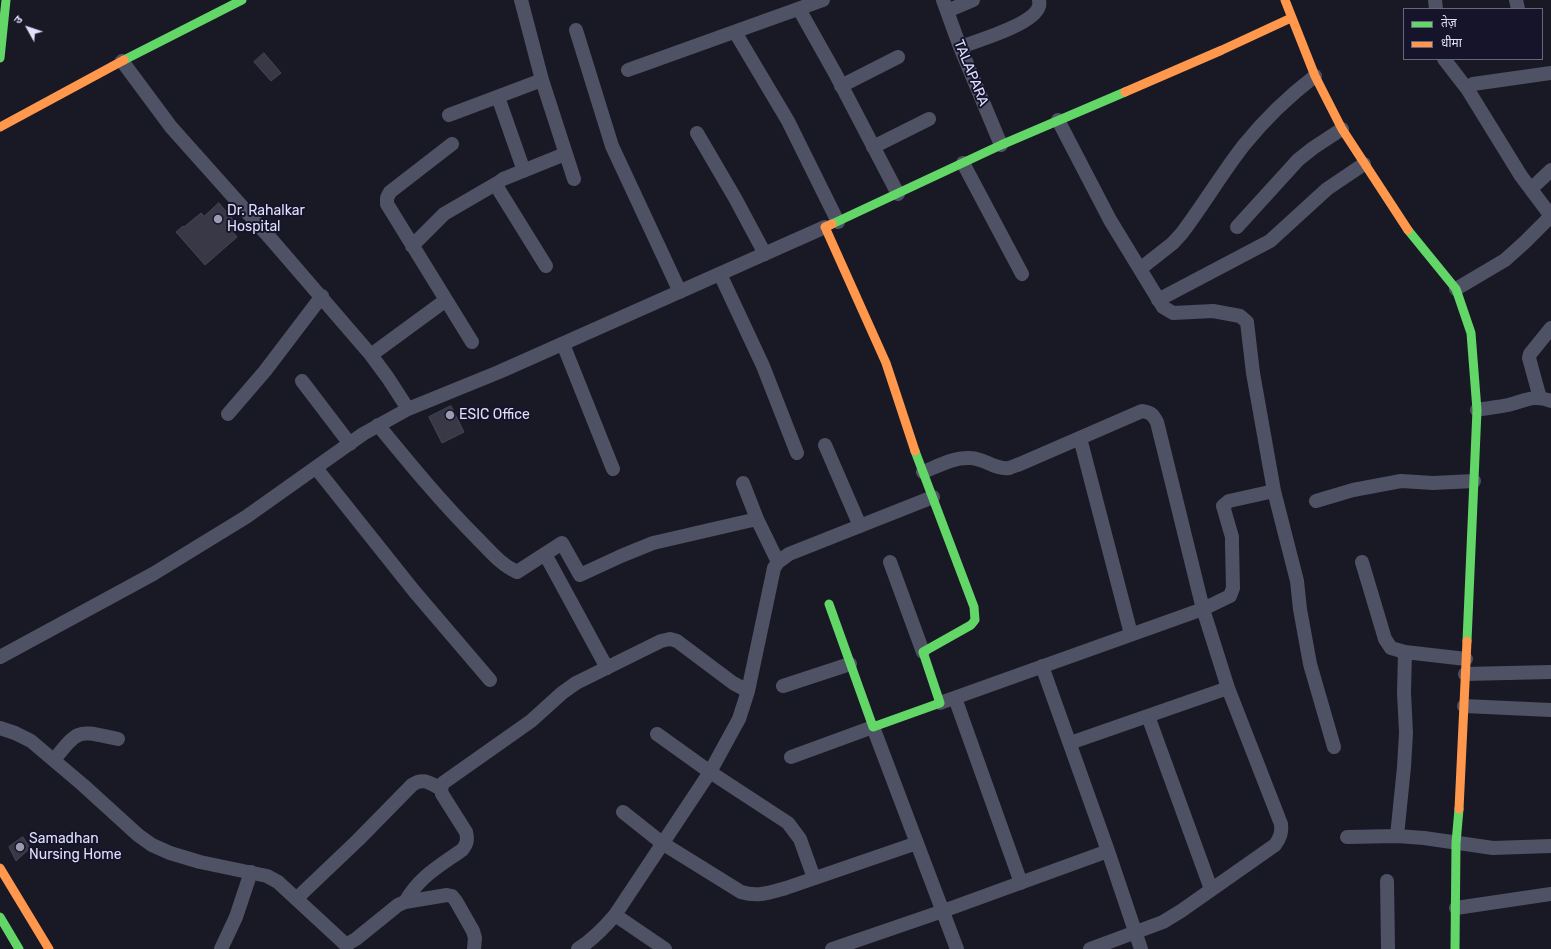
<!DOCTYPE html>
<meta charset="utf-8">
<style>
body{margin:0}
#map{position:relative;width:1551px;height:949px;overflow:hidden;background:#191925;font-family:Rubik,"Noto Sans Devanagari",sans-serif}
canvas{display:block}
.legend{position:absolute;left:1403px;top:8px;width:140px;height:52px;box-sizing:border-box;background:#15142a;border:1px solid #66667e;margin:0;padding:5px 7px;list-style:none;font-size:12px;color:#e0e0fc}
.legend li{display:flex;align-items:center;gap:8px;height:20px}
.legend b{width:20px;border:1px solid #66667e}
.north{position:absolute;left:8px;top:8px;width:40px;height:40px;-webkit-text-stroke:3px #15142a;paint-order:stroke;rotate:310deg;font-size:11px;font-weight:700;line-height:16px;text-align:center;color:#e0e0fc}
.north::after{content:'';display:block;margin:auto;width:14px;height:18px;background:#e0e0fc;clip-path:polygon(50% 0,100% 100%,50% 72%,0 100%)}
</style>
<div id="map">
<canvas width="1551" height="949"></canvas>
<ul class="legend">
<li><b style="height:5px;background:#63d668"></b>तेज़</li>
<li><b style="height:5px;background:#ff974d"></b>धीमा</li>
</ul>
<div class="north">उ</div>
</div>
<script>
const context = document.querySelector('canvas').getContext('2d');
context.lineJoin = 'round';
function fillPath(path, color) { context.fillStyle = color; context.fill(path, 'evenodd'); }
function stroke(path, color, width, dash) { context.strokeStyle = color; context.lineWidth = width; context.lineCap = dash ? 'butt' : 'round'; context.setLineDash(dash || []); context.stroke(path); }
function write(font, color, halo, rows, align = 'center') {
  context.font = font + ' Rubik,sans-serif'; context.lineWidth = 4; context.setLineDash([]); context.textBaseline = 'middle'; context.strokeStyle = halo; context.fillStyle = color; for (const [text, x, y, turn = 0] of rows) {
    context.save(); context.translate(x, y); context.rotate((+turn || 0) * Math.PI / 180); context.textAlign = isNaN(turn) ? turn : align; if (halo) context.strokeText(text, 0, 0); context.fillText(text, 0, 0); context.restore();
  }
}
const building = new Path2D(`
 M264,53L281,73L271,81L254,62Z
 M219,203L239,227L233,232L237,237L205,265L176,232L183,226L184,227L201,213L204,216Z
 M451,406L464,432L442,443L429,417Z
 M23,837L30,848L16,861L9,847Z`);
fillPath(building, '#393846');
stroke(building, '#464557', 1);
stroke(new Path2D(`
 M521,0L542,80L574,179
 M943,0L960,47L1001,145
 M1435,0L1436,9
 M1516,0L1518,9
 M799,9L835,73L898,194
 M947,11L973,0
 M576,30L612,146L680,292
 M735,32L788,121L838,222
 M960,47C977,41 1035,24 1039,6C1040,4 1039,2 1039,0
 M1444,59L1468,90
 M122,61L171,127L271,239L371,355L388,378L408,409
 M628,70L823,0
 M1551,73L1473,84L1468,90L1521,176L1551,216
 M841,86L898,57
 M498,97L524,171
 M449,115L542,80
 M1058,120L1110,220L1163,307L1173,313L1213,311L1240,316L1247,322L1253,373L1274,491L1297,581L1300,609L1310,664L1334,747
 M697,133L735,198L765,254
 M452,144L390,192L387,198V204L472,342
 M873,147L929,119
 M963,163L1022,274
 M1531,189L1551,170
 M1237,227L1298,160L1313,148L1342,129
 M412,246L444,214L499,182
 M546,266L497,187L499,182L503,179L565,154
 M1140,269L1173,243L1182,233C1204,204 1222,173 1244,145C1265,119 1289,96 1315,76
 M720,274L763,366L797,453
 M1456,289L1505,260L1525,242L1551,216
 M1158,300L1270,241L1327,189L1364,164
 M563,344L613,469
 M371,355L446,300
 M302,381L350,444
 M1540,398L1529,358L1530,354L1551,328
 M1477,410C1488,408 1498,407 1508,405C1525,401 1533,394 1551,401
 M228,414L265,371L322,296
 M378,425C410,464 442,503 477,538C490,551 501,565 517,572L562,543L580,575L621,556L653,543L757,519
 M1080,438L1131,634
 M825,445L860,526
 M316,468L414,591L490,680
 M923,472C938,466 954,457 970,458C984,458 995,470 1009,468C1012,467 1017,465 1020,464L1142,411C1151,412 1153,415 1157,422L1203,609L1228,688L1281,824C1282,833 1280,838 1275,845L1181,911L1163,922L1090,949
 M743,483L757,519L778,562
 M1316,501L1353,490L1401,481L1433,483L1474,481
 M545,554L607,668
 M890,562L923,652
 M1362,562L1385,639L1391,648L1405,652L1466,659
 M0,657L153,574L246,517L363,434L408,409L499,372L825,227
 M1042,666L1108,851L1141,949
 M1465,674L1551,672
 M783,686L850,664
 M955,698L1021,883
 M940,703L1203,609L1230,596L1233,588L1232,544V537L1223,506L1229,501L1274,491
 M1464,706L1551,710
 M1148,716L1211,889
 M0,728L15,733L31,741L83,785L138,835L152,845L170,853L200,862L267,876L278,882L344,943H349L356,939L398,905L405,902L447,895L452,896L456,901L473,931L475,938L474,949
 M657,734L710,772L788,823L800,839L814,878
 M1070,743L1228,688
 M791,757L873,727L957,949
 M54,760C80,727 78,731 118,739
 M623,812L662,843L741,892C758,897 768,893 786,888L917,843
 M1397,836L1404,767L1406,733L1404,693L1405,652
 M1347,837L1397,836L1424,838L1493,848L1551,846
 M1387,881L1388,949
 M296,899L358,840L412,785C423,777 430,783 441,789
 M405,902C419,877 438,867 462,850C467,844 468,840 466,832L442,794L441,789L443,783L531,721L562,693L576,683L661,641L670,639L677,641L733,683L748,691
 M1456,908L1551,894
 M615,915L665,949
 M221,949L236,917L251,872
 M578,949C592,940 604,928 615,915L710,772L739,719L748,691L774,568L778,562L789,554L933,497
 M832,949L943,911L1108,851`), '#4f5164', 14);
stroke(new Path2D(`
 M0,58L6,0
 M124,60L242,0
 M832,224L1001,145L1125,92
 M1408,230L1456,289L1471,333L1477,410L1467,641
 M829,604L873,727L940,703L923,652L971,625L975,620L974,607L915,451
 M0,917L19,949
 M1455,949L1456,843L1459,809`), '#63d668', 9);
stroke(new Path2D(`
 M1285,0L1315,76L1342,129L1408,230
 M1125,92L1222,50L1291,18
 M0,127L124,60
 M832,224L825,227L886,363L915,451
 M1459,809L1467,641
 M0,868L49,949`), '#ff974d', 9);
for (const [x, y, r, color] of [
 [218,219,5,"#9a9ab1"],
 [450,415,5,"#9a9ab1"],
 [20,847,5,"#9a9ab1"]
]) { const dot = new Path2D(); dot.arc(x, y, r, 0, 2 * Math.PI); context.fillStyle = color; context.fill(dot); stroke(dot, '#15142a', 1.5); }
write('14px', '#e0e0fc', '#15142a', [
 ["TALAPARA",971,73,68]
]);
write('14px', '#e0e0fc', '#15142a', [
 ["Dr. Rahalkar",227,211],
 ["Hospital",227,227],
 ["ESIC Office",459,415],
 ["Samadhan",29,839],
 ["Nursing Home",29,855]
], 'left');
</script>
